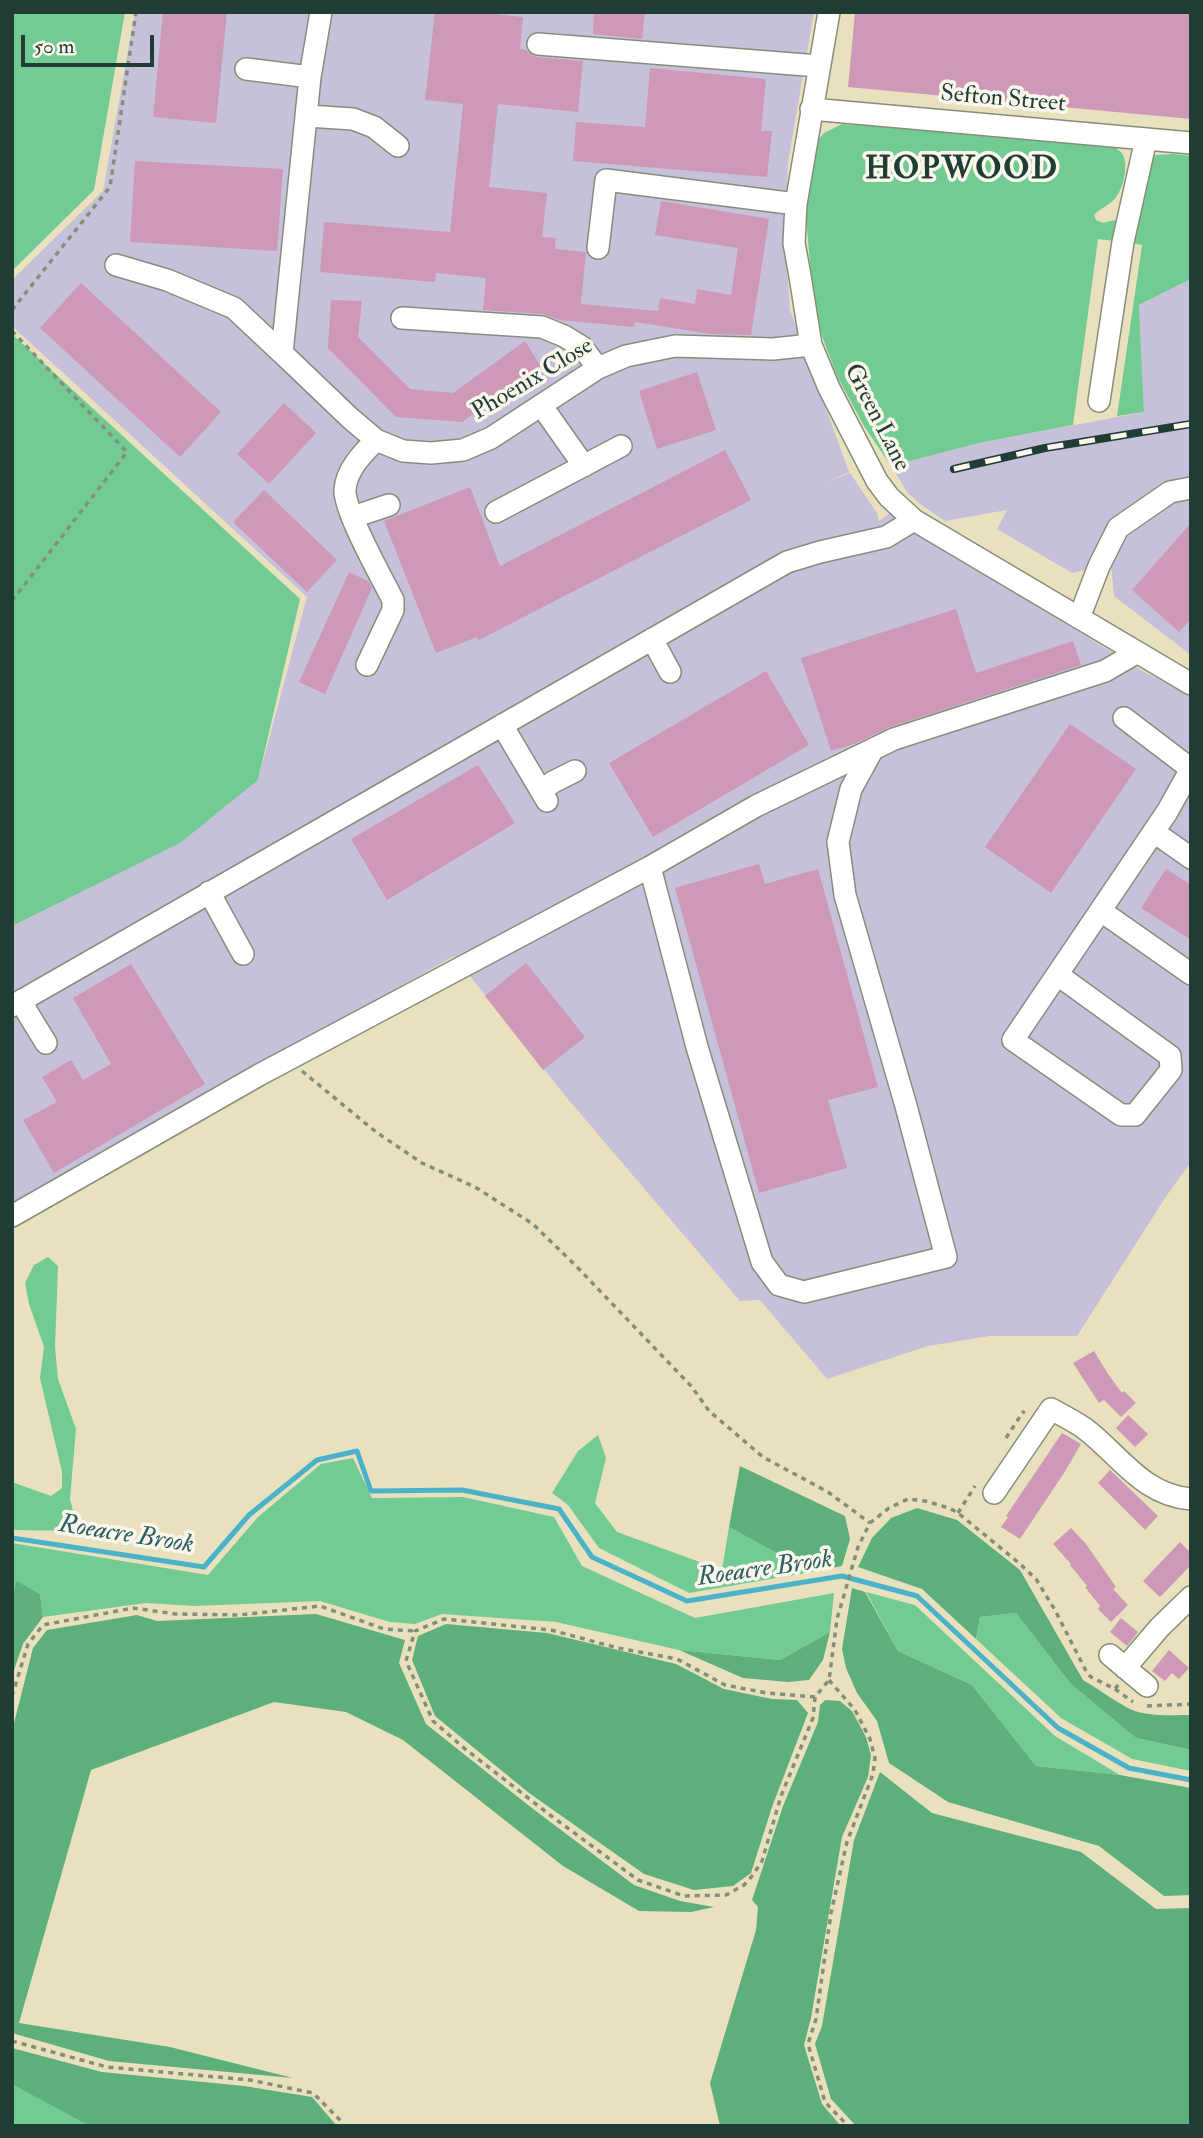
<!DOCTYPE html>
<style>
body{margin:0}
#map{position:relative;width:1203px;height:2138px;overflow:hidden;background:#e9e1be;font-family:"IM FELL Double Pica",serif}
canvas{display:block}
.frame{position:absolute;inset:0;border:14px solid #1f3d34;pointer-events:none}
.scale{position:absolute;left:21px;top:35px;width:133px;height:32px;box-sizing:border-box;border:4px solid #1f3d34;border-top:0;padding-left:9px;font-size:21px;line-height:24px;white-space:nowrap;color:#1f3d34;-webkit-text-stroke:5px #fbf7ec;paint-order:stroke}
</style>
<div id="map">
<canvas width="1203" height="2138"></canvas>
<div class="frame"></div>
<div class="scale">50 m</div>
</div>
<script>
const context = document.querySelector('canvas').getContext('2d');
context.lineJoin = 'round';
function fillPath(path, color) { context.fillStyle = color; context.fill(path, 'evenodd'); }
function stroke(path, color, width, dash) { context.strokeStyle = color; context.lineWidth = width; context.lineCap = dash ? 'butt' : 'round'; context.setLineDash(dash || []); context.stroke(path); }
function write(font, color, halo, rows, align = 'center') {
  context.font = font + ' "IM FELL Double Pica",serif'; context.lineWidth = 7; context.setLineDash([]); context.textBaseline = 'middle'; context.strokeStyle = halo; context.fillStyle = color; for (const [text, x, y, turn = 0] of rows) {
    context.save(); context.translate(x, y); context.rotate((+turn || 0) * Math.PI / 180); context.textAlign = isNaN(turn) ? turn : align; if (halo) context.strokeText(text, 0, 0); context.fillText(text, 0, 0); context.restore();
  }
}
fillPath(new Path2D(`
 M135,12H814L788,162L785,236L790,310L849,472L827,482L850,473L877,513L879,521L892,511L909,528L1141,670L1191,696V1162L1165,1198L1077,1336H990L928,1346L827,1379L760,1300L740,1301L567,1098L454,956L261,1065L12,1213V926L51,906L258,780L307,597L12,326V280L103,191Z
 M1191,279V655L1114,596L1111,564L1072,573L997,529L1007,510L945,521L920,504L908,493L891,466L979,443L1144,412L1139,305Z`), '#c6c0da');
fillPath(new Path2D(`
 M12,12H125L94,190L12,271Z
 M842,124L1098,143C1117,147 1127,150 1125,171C1124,180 1122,189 1116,197C1111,205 1100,208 1094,215L1096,220L1103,223L1115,220L1119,225L1115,241L1098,239L1073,425L979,443L891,466L864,426L837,376L820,331L812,286L805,205L813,164L819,139L824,133Z
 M1173,154L1191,156V279L1139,305L1144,412L1117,416L1142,245L1131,243L1147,160L1155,155Z
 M12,334L300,599L258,780L180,843L12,926Z
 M48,1257L58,1266L55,1347L58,1379L76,1429L70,1499L78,1531L12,1530V1482L51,1496L62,1488V1472L40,1378L44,1347L29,1304L25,1283L34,1265Z
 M598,1435L606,1458L595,1503L617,1532L722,1570L729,1527L811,1572L689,1593L599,1548L568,1505L552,1493L578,1451Z
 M353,1458L372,1498L463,1497L554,1517L582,1566L695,1618L834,1593L830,1632L780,1660L679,1650L556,1622L442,1614L415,1624L390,1622L320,1601L195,1606L146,1603L43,1617L40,1594L16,1582L12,1602V1543L208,1575L258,1517L321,1464Z
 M866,1592L915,1605L1055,1736L1120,1775L1036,1766L972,1685L898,1651Z
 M1016,1613L1071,1684L1136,1738L1191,1750V1771L1132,1759L1061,1718L976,1639L980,1617Z
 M12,2069L180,2126H12Z`), '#72cb92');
fillPath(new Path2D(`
 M740,1466L845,1516L850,1539L842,1566L811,1572L729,1527Z
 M917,1508L957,1520L1020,1570L1083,1680C1099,1689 1114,1701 1130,1709C1147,1717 1172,1715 1191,1715V1750L1136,1738L1071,1684L1016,1613L980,1617L976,1639L922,1589L858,1567L872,1538L891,1518Z
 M16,1581L40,1594L43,1617L23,1644L12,1676V1602Z
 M852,1588L865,1592L898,1651L972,1685L1036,1766L1120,1775L1191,1788V1895L1164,1896L1099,1846L948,1802L889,1763L877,1721L857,1693L846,1668L842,1649Z
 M316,1614L405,1640L399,1663L426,1724L528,1805L634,1885L680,1901L714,1907L691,1912L639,1911L563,1866L403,1740L346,1712L274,1702L91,1770L19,2023L170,2047L293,2078L109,2061L12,2033V1731L33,1648L47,1630L137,1615L157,1621Z
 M446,1624L547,1633L676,1664L724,1689L772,1699L797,1700L808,1713L772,1807L751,1873L733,1886L694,1890L644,1874L529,1793L435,1716L412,1660L418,1636Z
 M830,1632L823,1660L809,1680L788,1682L743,1678L679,1650L780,1660Z
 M825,1700L840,1701L852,1711L866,1737L871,1755L868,1777L842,1837L811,2018L804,2045L822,2104L841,2126H720L710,2083L756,1930L758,1907L752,1900L783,1806L818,1722L820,1705Z
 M880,1772L932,1813L1081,1852L1156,1909L1191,1908V2126H856L831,2099L815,2044L822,2026L854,1840Z
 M12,2048L102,2072L244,2086L312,2097L337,2126H90L12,2084Z`), '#5daf7c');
stroke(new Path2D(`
 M12,1538L204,1567L249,1515L317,1460L357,1451L371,1491L462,1490L559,1509L592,1557L687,1601L842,1576L917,1596L1058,1728L1129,1768L1191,1780`), '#4ab3c9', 5);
fillPath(new Path2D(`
 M163,12H227L216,123L153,117Z
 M435,12H476L523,17L520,49L526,50L531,55L537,57L583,61L578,112L498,104L489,187L547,193L542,237L556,238L555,249L586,252L581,304L658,311L660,298L695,304L697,289L731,295L738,248L655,235L661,201L769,219L751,335L711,334L635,322L634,327L560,320L543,314L483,310L486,278L436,273L435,282L320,272L324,222L450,232L463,104L425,100Z
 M594,12H645L642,39L593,34Z
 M855,12H1191V119L848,87Z
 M650,68L766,79L761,131H772L767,177L573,161L576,122L645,127Z
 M135,161L283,169L277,251L130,242Z
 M81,283L221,412L180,457L40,328Z
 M331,300L362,301L358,337L410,389L453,393L525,341L541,367L462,422L396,417L328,348Z
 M697,372L716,430L657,449L639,391Z
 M284,403L316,433L269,484L237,454Z
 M725,450L751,500L479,640L477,637L436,653L384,521L470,487L500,566Z
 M264,490L337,560L307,592L233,522Z
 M1191,523V619L1179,632L1132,590Z
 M349,572L368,581L372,588L325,694L299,682Z
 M956,609L976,673L1073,641L1081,665L890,727L854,744L831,751L801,658Z
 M766,671L809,745L653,837L609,763Z
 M1070,724L1136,769L1051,893L985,847Z
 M478,765L515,823L387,900L351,839Z
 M759,864L765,884L818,869L878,1087L828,1100L847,1168L759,1193L675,888Z
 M1166,869L1191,885V940L1141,908Z
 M526,963L585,1037L543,1070L485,996Z
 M131,964L205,1084L54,1173L23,1120L57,1102L42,1077L71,1060L83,1080L111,1064L73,998Z
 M1094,1351L1108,1374L1122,1393L1124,1391L1136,1403L1121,1417L1104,1400L1099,1403L1073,1363Z
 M1128,1415L1148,1434L1135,1447L1116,1428Z
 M1062,1433L1081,1444L1064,1473L1020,1539L1001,1527L1008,1517L1006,1516Z
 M1110,1470L1158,1516L1145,1530L1098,1483Z
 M1071,1528L1086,1544L1116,1587L1113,1589L1128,1605L1111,1622L1098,1609L1100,1606L1085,1587L1087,1586L1070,1565L1071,1564L1053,1544Z
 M1180,1542L1191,1553V1565L1160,1597L1143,1581Z
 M1121,1618L1138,1632L1127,1646L1110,1632Z
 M1169,1650L1189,1668L1179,1679L1172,1673L1165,1681L1152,1671Z`), '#cd99b6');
const minor = new Path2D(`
 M321,12L310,77L282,353L350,418L376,440L403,451L431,453L463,450L491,438L598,368L626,356L675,346L773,349L811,345
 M829,12L796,204L794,243L800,276L811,345L829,388L877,481L889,497L914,520L1191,684
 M538,44L819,66
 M246,69L310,77
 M811,109L1191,143
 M307,116L353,119L374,127L398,146
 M598,248L606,180L796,204
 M116,265L167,280L234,308L282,353
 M402,318L542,327L564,336L582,347L598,368
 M1099,401L1123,242L1146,139
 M541,405L584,466
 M496,512L621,446
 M353,517L389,505
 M1079,618L1099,566L1118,528L1170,492L1191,488
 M652,639L670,672
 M367,665L393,610V600C382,578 344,511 345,490C346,470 363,453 376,440
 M1124,718L1191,769
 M502,725L547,801
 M541,791L553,782L575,771
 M1154,832L1191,858
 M650,867L697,1047L762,1262L779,1285L804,1292L946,1257L906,1106L845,895L838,842L851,789L873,749
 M209,892L243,954
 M1101,911L1191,974
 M1058,975L1170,1056L1171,1070L1135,1115H1121L1013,1040L1167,812L1191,769
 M22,1000L27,1012L46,1043
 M12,1006L787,562L820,552L886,537L914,520
 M12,1216L259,1075L650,867L756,806L894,739L1105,671L1136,653
 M994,1493L1051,1409C1062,1415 1074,1421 1084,1428C1119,1454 1143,1496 1191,1499
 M1110,1655L1147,1686
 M1125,1668L1160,1627L1191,1597`);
stroke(minor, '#848f79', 24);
stroke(new Path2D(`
 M12,310L110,187L136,12
 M12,331L127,452L12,601
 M302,1071L376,1132L422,1163L475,1187L533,1224L578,1268L692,1387L709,1411L763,1457L828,1492L870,1523
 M1006,1438L1023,1412L1025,1413
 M958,1513L975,1486
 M829,1680L855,1710L870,1739L875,1758L873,1774L847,1842L831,1913L816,2019L808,2044L825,2102L848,2126
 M1115,1689L1133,1702
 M12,1696L28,1644L43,1625L133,1608L176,1614L239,1615L320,1606L384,1629L415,1631
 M815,1697L767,1693L725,1685L677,1659L618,1648L551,1630L444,1619L415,1631L406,1661L433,1721L464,1748L550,1815L638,1880L684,1896L726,1895L744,1885L753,1875L762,1861L781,1796L813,1718L815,1697L829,1680L837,1619L858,1547L870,1523L889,1508L908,1499L925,1501L949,1508L958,1513L1019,1563L1036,1579L1055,1610L1087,1673L1091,1677L1115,1689L1119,1684
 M1147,1706L1191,1704
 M12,2041L107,2067L250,2080L313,2093L341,2121L343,2126`), '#848f79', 3.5, [5, 5]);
stroke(minor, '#fff', 21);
const rail = new Path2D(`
 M954,469L1045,448L1191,424`);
stroke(rail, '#1f3d34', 8);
stroke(rail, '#fbf7ec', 5, [16]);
write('24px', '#1f3d34', '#fbf7ec', [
 ["Sefton Street",1003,100,5],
 ["Phoenix Close",533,380,-31],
 ["Green Lane",876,418,63]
]);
write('italic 26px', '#2c6061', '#fbf7ec', [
 ["Roeacre Brook",126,1536,9],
 ["Roeacre Brook",765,1570,-8]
]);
context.letterSpacing = '2px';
write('bold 32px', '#1f3d34', '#fbf7ec', [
 ["HOPWOOD",962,171]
]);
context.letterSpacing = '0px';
</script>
